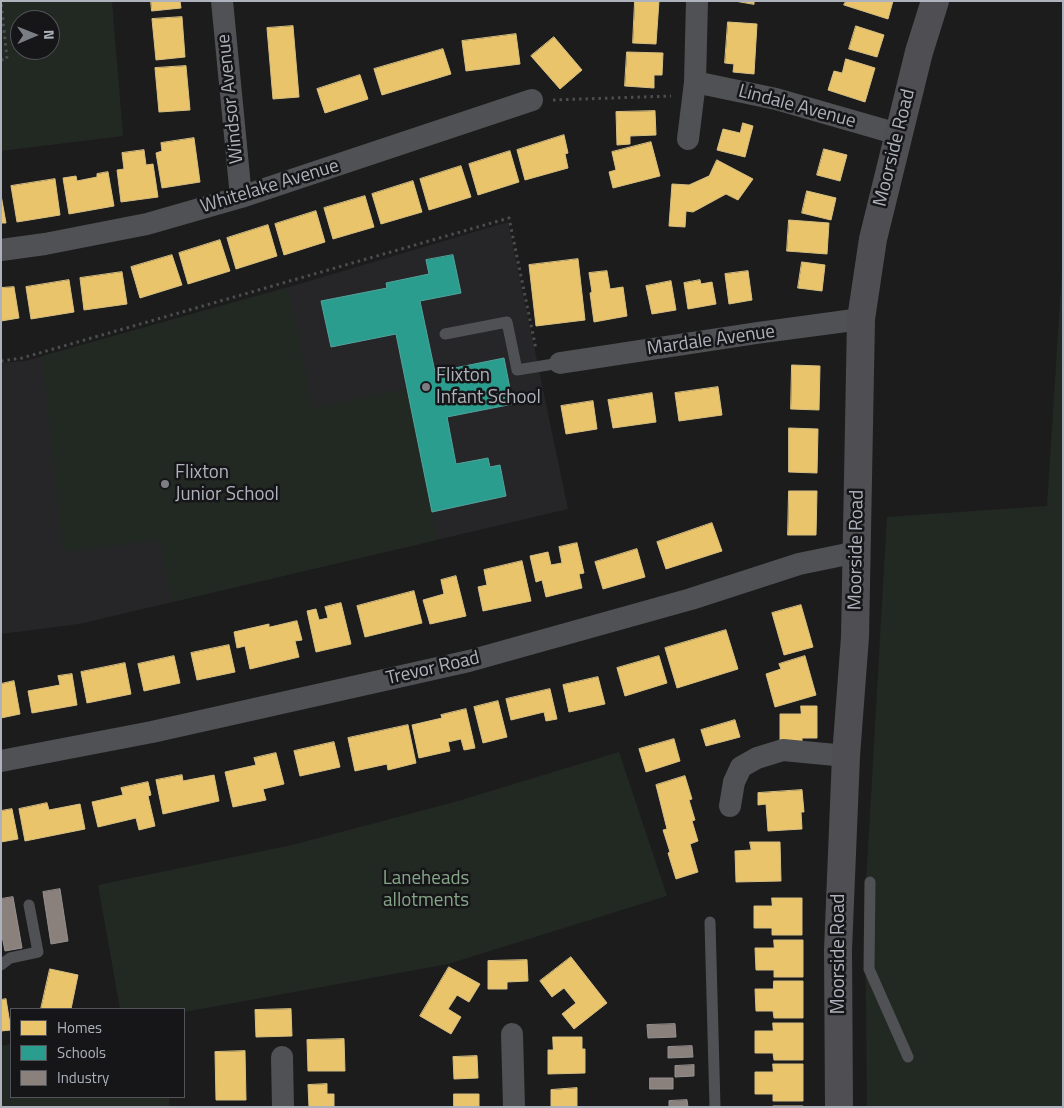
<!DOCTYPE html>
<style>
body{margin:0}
#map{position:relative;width:1064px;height:1108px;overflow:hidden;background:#1c1c1c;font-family:"Titillium Web",sans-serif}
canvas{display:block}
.frame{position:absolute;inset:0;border:2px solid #aeb2bc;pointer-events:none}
.legend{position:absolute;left:10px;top:1008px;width:175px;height:90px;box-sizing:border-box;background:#161618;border:1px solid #53545a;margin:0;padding:6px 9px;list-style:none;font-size:15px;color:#aeb2bc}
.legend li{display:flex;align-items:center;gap:10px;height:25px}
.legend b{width:25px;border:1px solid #53545a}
.north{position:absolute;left:10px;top:10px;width:50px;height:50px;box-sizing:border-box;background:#161618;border:1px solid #53545a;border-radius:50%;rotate:89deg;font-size:14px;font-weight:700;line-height:20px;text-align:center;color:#aeb2bc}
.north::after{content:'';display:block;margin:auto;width:18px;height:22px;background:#7b7e84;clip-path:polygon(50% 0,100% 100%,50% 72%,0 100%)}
</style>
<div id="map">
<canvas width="1064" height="1108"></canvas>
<div class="frame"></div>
<ul class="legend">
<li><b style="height:14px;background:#e9c46a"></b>Homes</li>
<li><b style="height:14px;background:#2a9d8f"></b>Schools</li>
<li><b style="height:14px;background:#8a817c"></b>Industry</li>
</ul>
<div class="north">N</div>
</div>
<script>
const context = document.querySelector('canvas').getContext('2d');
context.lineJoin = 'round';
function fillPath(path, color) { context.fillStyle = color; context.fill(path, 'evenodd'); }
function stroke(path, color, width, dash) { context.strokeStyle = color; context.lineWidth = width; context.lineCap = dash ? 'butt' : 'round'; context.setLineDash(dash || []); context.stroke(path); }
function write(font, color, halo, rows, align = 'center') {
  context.font = font + ' "Titillium Web",sans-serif'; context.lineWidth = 5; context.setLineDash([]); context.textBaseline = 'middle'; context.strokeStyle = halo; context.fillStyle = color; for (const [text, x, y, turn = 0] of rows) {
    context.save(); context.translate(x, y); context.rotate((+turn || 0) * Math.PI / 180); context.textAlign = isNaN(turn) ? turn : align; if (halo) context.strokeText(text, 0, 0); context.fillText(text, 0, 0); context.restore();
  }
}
fillPath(new Path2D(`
 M508,222L568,509L79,624L1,634V363L25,361L205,312Z`), '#262628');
fillPath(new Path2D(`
 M1,1H112L123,136L1,151ZM20,20H50V50H20Z
 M1063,254V1107H867L865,901L887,517L1047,506Z
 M288,287L313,408L407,388L437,540L172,602L160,540L63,552L42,356Z
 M619,752L667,896L448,964L184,1012V1009H120L98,885L292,845L458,801Z
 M11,1044V1097H169L170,1107H1V1046Z`), '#222923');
const homes = new Path2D(`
 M151,1H180L181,8L152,11Z
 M635,1H659L656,44L633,43Z
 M735,1H754V4Z
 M846,1H893L888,19L844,5Z
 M182,17L185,57L156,60L152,19Z
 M728,22L757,24L754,74L733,72L734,64L725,63Z
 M293,26L299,97L273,99L267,28Z
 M856,26L884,35L877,57L849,49Z
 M516,34L520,64L466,71L462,41Z
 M554,37L582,70L560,89L531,56Z
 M443,49L451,74L382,95L374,69Z
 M627,52L663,53L662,75H654V88L625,86Z
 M846,59L875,68L865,102L828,90L834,71L842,73Z
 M186,66L190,110L159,112L155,68Z
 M360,75L368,99L325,113L317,89Z
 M655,111L656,135L630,136V144L617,145L616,112Z
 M743,123L753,126L745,157L717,150L723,129L740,133Z
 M564,135L568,153L565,154L568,168L525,180L517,150Z
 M194,138L200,182L162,188L156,153L162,151L161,143Z
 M651,142L660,176L613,188L609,172L616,170L612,152Z
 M824,149L847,155L840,181L817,175Z
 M144,150L146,165L153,164L158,197L121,202L117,170L124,169L122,153Z
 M510,151L519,182L478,195L469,164Z
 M717,160L753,179L738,200L726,194L693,212L686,211L685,227L669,226L672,184L689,185L709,176Z
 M461,166L471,197L429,210L420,179Z
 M108,172L114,206L69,214L63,178L76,176L77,181L97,177V174Z
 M55,179L60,215L17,222L11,186Z
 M413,181L422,212L381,224L372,194Z
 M807,191L836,198L831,220L802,213Z
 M1,195L6,223H1Z
 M365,196L374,227L333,239L324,208Z
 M316,211L325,242L284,255L275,224Z
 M789,220L829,223L827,254L787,251Z
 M268,225L277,256L236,269L227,238Z
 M220,240L230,271L188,284L179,253Z
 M172,255L182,285L140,298L131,267Z
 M578,259L585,320L536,326L529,265Z
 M802,262L825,265L822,291L798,288Z
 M607,271L610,289L623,287L627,316L594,322L590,293L592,292L589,273Z
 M748,271L752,300L729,304L725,274Z
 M122,272L127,304L84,310L80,278Z
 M69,280L74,312L31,319L26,287Z
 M700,280L701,284L712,282L716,304L688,309L684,283Z
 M671,281L676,310L652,314L646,286Z
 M14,287L19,318L1,321V288Z
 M792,365L820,366L819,410L791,409Z
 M718,387L722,415L679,421L675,393Z
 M652,393L656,422L613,428L608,400Z
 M593,401L597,429L566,434L561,406Z
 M789,428L818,429L817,473L789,472Z
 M789,491H817L816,535H788Z
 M712,523L722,551L666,569L657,542Z
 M577,543L584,573L579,574L582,588L546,597L542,580L536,582L530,556L548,552L551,565L562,563L559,547Z
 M637,549L645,577L603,589L595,562Z
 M522,561L531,601L483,611L478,587L487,585L484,570Z
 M456,576L466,616L430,624L423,600L444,594L441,580Z
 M414,591L422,623L365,637L357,606Z
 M341,603L351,644L316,652L307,611L316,609L319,620L328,618L325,607Z
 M801,605L813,647L784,655L772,613Z
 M297,621L302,640L295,641L299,657L250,669L245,646L237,648L234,632L269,624V627Z
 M726,630L738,669L677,688L665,648Z
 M229,645L235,672L197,680L191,653Z
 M174,656L180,683L144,691L138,664Z
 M659,656L667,683L625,696L617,668Z
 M805,656L816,695L775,707L766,674L781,669L779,664Z
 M125,663L131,694L87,703L81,672Z
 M72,674L77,705L32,713L28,691L60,685L58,676Z
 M598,677L605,704L569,712L563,685Z
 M14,681L20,714L1,718V684Z
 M550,689L557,719L546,721L544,712L511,720L506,699Z
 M498,701L507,737L483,743L474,707Z
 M801,706H817V738H802V744L780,743V714H801Z
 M466,709L475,748L464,750L461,739L448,742L450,751L419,758L412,725L442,718L441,715Z
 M735,720L740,737L706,746L701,730Z
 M408,725L416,763L388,770L387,764L355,771L348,738Z
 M674,739L680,761L646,772L639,749Z
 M334,742L340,767L300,776L294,751Z
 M276,753L284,784L263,789L266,800L233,807L225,772L256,765L254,758Z
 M182,775L183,781L214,775L219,801L163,814L156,780Z
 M685,776L692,799L689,800L695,820L692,821L698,841L690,844L698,872L676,879L668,853L670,852L663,830L667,829L656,785Z
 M148,782L151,795L148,796L155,826L139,830L136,818L98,827L92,802L123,795L121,788Z
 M802,790L804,812H801L802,829L768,831L766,804L758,805V793Z
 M47,803L49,810L80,804L85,829L25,841L19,809Z
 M12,809L18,839L1,842V811Z
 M750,842H780L781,881L736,882L735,851L751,850Z
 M772,898H802V935H772V928H754V906H772Z
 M774,940H803V977H774V970H756L755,948H774Z
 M571,957L607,1003L574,1029L562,1014L576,1003L564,988L552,997L540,981Z
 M527,960L528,981L507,982V989H488V961Z
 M449,967L480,984L469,1002L457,995L448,1009L461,1017L451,1034L420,1016Z
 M50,969L78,975L71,1009H41Z
 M774,981H803V1018H774L773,1011H756L755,989H773Z
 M6,999L11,1030L1,1031V1000Z
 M291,1009L292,1036L256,1037L255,1010Z
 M773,1023H803V1060H774L773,1053H755V1031H773Z
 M553,1037H582V1049H585V1073L548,1074V1050H553Z
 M344,1039L345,1071H308L307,1040Z
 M245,1051L246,1100H216L215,1052Z
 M477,1056L478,1078L454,1079L453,1057Z
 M773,1064H803V1101H773V1094H755V1072H773Z
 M327,1084V1094H334V1107H309L308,1085Z
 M577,1088V1107H551V1090Z
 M454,1094H479V1107H454Z
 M773,1106H803V1107H773Z`);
fillPath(homes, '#e9c46a');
stroke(homes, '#d7bf83', 1);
const schools = new Path2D(`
 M453,255L461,293L420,301L435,372L504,358L513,404L447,417L456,464L488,458L490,467L500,465L506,496L432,512L396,334L331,347L321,301L387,288L386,283L429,274L426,260Z`);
fillPath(schools, '#2a9d8f');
stroke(schools, '#52a39c', 1);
const industry = new Path2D(`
 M60,889L68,941L51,944L43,892Z
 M13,897L22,948L5,951L1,931V899Z
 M675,1024L676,1037L648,1038L647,1025Z
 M692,1046L693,1057L668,1058V1047Z
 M694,1065V1076L675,1077V1066Z
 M650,1078H673V1089H650Z
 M687,1100L688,1107H669V1101Z`);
fillPath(industry, '#8a817c');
stroke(industry, '#95908f', 1);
stroke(new Path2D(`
 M1,60L7,59L1,1
 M553,100L671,96
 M1,361L22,358L509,218L536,349`), '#4c4d50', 3, [2.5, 4]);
stroke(new Path2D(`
 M445,334L507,322L517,370L560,363
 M870,882L869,969L908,1057
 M710,922L715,1107
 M1,965L10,958L38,952L29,905`), '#505155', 11);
stroke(new Path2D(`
 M222,1L241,197
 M695,82L776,99L898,134
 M688,139L695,82L697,1
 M1,250L45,244L147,224L241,197L532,100
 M560,363L757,333L861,319
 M1,761L152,732L469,661L691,599L799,564L857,552
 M730,806L734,782L741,767L757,758L783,750L846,756
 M512,1034L514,1107
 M282,1057L283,1107`), '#505155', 22);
stroke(new Path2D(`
 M839,1107L838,950L846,756L855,637L861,319L873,239L919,52L935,1`), '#4f4f53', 28);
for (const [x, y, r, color] of [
 [426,387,5,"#7b7e84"],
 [165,484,5,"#7b7e84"]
]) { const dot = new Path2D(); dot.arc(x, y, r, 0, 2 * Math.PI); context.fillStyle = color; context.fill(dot); stroke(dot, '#161618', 2); }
write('19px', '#aeb2bc', '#161618', [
 ["Windsor Avenue",231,99,-96],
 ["Lindale Avenue",797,107,15],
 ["Moorside Road",895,148,-76],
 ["Whitelake Avenue",270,187,-17],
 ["Mardale Avenue",711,341,-8],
 ["Moorside Road",857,550,-89],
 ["Trevor Road",433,669,-13],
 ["Moorside Road",839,954,-90]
]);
write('19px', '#aeb2bc', '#161618', [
 ["Flixton",436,376],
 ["Infant School",436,398],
 ["Flixton",175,473],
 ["Junior School",175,495]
], 'left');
write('19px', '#86a689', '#161618', [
 ["Laneheads",426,879],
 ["allotments",426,901]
]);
</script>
